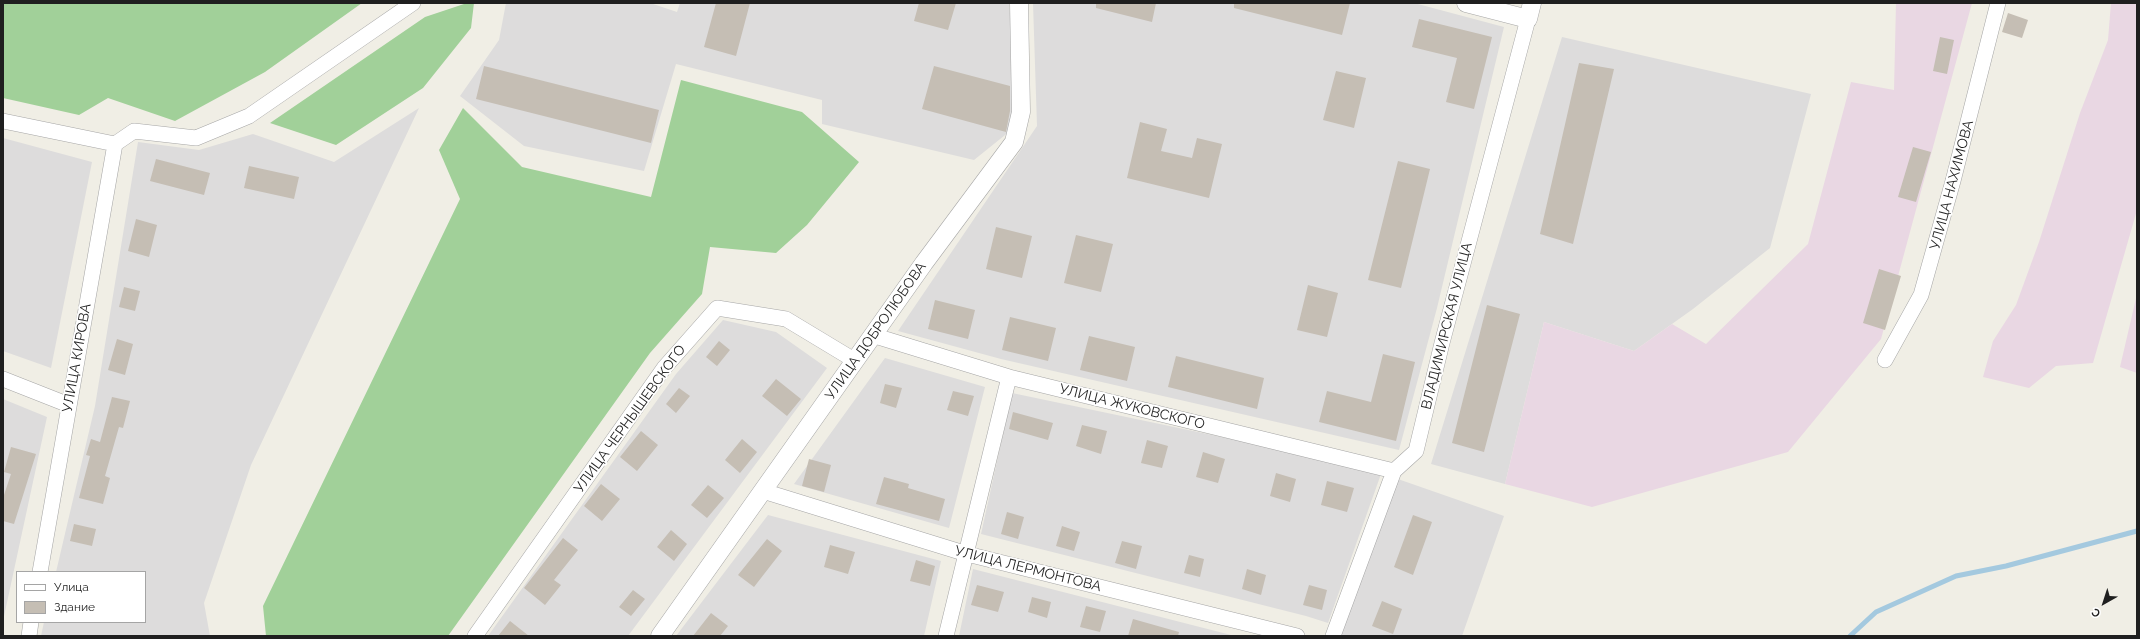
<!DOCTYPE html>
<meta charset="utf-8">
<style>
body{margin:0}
#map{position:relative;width:2140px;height:639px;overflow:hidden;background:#f0eee5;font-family:Raleway,sans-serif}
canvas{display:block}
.frame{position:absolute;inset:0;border:4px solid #1f1f1f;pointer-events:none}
.legend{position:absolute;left:16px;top:571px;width:130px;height:52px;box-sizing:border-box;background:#fff;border:1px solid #a5a5a5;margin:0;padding:5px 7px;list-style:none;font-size:12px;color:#1f1f1f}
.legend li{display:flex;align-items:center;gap:8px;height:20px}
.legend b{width:20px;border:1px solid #a5a5a5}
.north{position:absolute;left:2084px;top:583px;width:40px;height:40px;-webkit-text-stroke:3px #fff;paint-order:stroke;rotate:219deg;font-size:11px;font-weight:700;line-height:16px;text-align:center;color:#1f1f1f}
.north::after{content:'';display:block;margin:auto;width:14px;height:18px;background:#1f1f1f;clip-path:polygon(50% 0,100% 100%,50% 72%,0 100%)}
</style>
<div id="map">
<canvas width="2140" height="639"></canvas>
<div class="frame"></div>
<ul class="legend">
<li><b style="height:5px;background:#fff"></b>Улица</li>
<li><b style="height:11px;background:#c5beb4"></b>Здание</li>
</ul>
<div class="north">С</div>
</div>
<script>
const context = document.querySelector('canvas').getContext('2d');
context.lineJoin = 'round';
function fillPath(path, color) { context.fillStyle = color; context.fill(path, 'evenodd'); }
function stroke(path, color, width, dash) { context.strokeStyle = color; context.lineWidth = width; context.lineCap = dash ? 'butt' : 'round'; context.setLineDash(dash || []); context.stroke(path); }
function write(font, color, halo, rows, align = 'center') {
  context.font = font + ' Raleway,sans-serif'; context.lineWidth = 3.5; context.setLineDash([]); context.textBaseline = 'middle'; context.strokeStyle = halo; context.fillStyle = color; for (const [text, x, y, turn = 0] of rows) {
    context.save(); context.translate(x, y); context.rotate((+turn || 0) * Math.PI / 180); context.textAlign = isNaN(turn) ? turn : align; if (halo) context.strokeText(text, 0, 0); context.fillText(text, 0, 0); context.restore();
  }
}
fillPath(new Path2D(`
 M506,3H650L677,12L680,3H1009L1020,123L974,160L822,124V100L676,64L644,171L524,146L460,96L499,40Z
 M1033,3H1414L1504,27L1437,308L1399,450L1001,359L898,331L1037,126Z
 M1562,37L1811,94L1770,248L1693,309L1634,351L1544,322L1505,484L1431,464Z
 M419,108L251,465L204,603L210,636H41L44,622H145V572H56L95,406L138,142L199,150L253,134L334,162Z
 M3,138L92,162L51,368L3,351Z
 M723,320L776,332L827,368L628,636H488L676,374Z
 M885,358L985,387L949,528L794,484Z
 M1012,393L1360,466L1381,474L1328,623L1306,616L981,534Z
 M3,399L47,417L3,621Z
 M1395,478L1504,516L1462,636H1340Z
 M768,515L941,561L924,636H676Z
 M973,569L1235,636H959Z`), '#dddcdc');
fillPath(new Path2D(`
 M1896,3H1972L1881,339L1788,452L1592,507L1505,484L1544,322L1634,351L1672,324L1706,344L1808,244L1851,82L1894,90Z
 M2111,3H2137V210L2093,363L2056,366L2029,388L1983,377L1993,341L2016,305L2039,242L2080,113L2108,40Z
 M2137,294V373L2120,367Z`), '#e9d7e3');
fillPath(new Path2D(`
 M3,3H362L265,72L175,121L108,98L79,115L3,98Z
 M467,3H474L471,28L423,88L336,145L270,123L425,17Z
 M681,80L802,112L859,162L807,225L776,253L710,247L702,294L650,353L448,636H266L263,606L460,199L439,150L463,108L522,167L651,197Z`), '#a1d099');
stroke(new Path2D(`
 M1850,636L1876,612L1956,576L2006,566L2137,531`), '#a4c9df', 5);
fillPath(new Path2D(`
 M716,3H750L736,56L704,47Z
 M919,3H956L948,30L914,21Z
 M1096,3H1156L1152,22L1096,8Z
 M1234,3H1350L1342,35L1234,8Z
 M2008,13L2028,20L2022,38L2002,32Z
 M1419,19L1492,37L1474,109L1446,102L1457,58L1412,47Z
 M1940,37L1954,40L1947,74L1933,71Z
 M1579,63L1614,69L1573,244L1540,234Z
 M484,66L659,110L651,143L476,99Z
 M934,66L1010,86V111L1006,132L922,109Z
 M1336,71L1366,78L1354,128L1323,120Z
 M1140,122L1167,129L1161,151L1192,158L1197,138L1222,144L1209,198L1127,178Z
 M1913,147L1931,152L1916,202L1898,197Z
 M156,159L210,173L204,195L150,181Z
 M1398,161L1430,169L1401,288L1368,280Z
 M249,166L299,177L294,199L244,188Z
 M136,219L157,225L149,257L128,251Z
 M996,227L1032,236L1022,278L986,269Z
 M1076,235L1113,244L1101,292L1064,283Z
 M1879,269L1901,276L1885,330L1863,323Z
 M1308,285L1338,293L1327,337L1297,330Z
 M124,287L140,291L135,311L119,307Z
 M935,300L975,310L968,339L928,329Z
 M1487,305L1520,314L1484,452L1452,443Z
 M1010,317L1056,328L1048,361L1002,350Z
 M1089,336L1135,347L1127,381L1080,370Z
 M117,339L133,344L125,375L108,370Z
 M719,341L730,350L717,366L706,357Z
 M1383,354L1415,362L1396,441L1319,422L1327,391L1371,402Z
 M1176,356L1264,378L1257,409L1168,387Z
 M776,379L801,399L787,416L762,396Z
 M885,384L902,388L896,408L880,403Z
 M679,388L690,396L676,413L666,404Z
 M953,391L974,396L968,416L947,410Z
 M112,397L130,401L123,428L119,427L105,476L110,478L103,504L79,498L90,456L86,455L91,439L100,442Z
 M1013,412L1053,423L1048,440L1009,429Z
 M1082,425L1107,431L1101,454L1076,446Z
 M641,431L658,445L637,471L620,457Z
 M742,439L757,452L740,473L725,460Z
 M1147,440L1168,446L1162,468L1141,463Z
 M11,447L36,454L14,524L3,521V498L11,474L4,472Z
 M1203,452L1225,459L1218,483L1196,477Z
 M809,459L831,465L824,492L802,486Z
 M1276,473L1296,479L1290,502L1270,496Z
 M884,477L909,484L908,488L945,499L939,521L876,504Z
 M1327,481L1354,488L1347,512L1321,505Z
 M601,484L620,499L602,521L584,506Z
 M708,485L724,498L707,518L691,505Z
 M1007,512L1024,517L1018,539L1001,534Z
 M1413,515L1432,522L1413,575L1394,567Z
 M74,524L96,529L92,546L70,541Z
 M1062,526L1080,532L1074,551L1056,546Z
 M671,530L687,544L674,561L657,547Z
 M563,538L578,550L554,580L561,585L545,605L524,588Z
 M767,539L782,551L754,587L738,575Z
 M1122,541L1142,546L1136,569L1115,563Z
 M830,545L855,552L848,574L824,567Z
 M1189,555L1204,559L1200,577L1184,573Z
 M916,560L935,566L930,586L910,581Z
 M1247,569L1266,575L1261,595L1242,589Z
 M977,585L1004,592L998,612L971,605Z
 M1309,585L1327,590L1322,610L1303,605Z
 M633,590L645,599L631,616L619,607Z
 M1032,597L1051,602L1047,618L1028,612Z
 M1382,601L1402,609L1393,634L1372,626Z
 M1086,606L1106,611L1100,632L1080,627Z
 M711,613L728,626L720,636H693Z
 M1133,619L1179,632L1178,636H1128Z
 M510,621L529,636H498Z`), '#c5beb4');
const minor = new Path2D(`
 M3,121L115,144L134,131L196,138L249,116L413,3
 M872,335L1009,377L1394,471
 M1885,360L1921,295L1953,181L1998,3
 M3,379L69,405
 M763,491L967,554L1297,636
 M40,572L115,144
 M29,636L31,622
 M475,636L664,368L717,308L786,319L854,360
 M946,636L1009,377
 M1333,636L1394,471L1416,451L1442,343L1528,19`);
const tertiary = new Path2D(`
 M1466,3L1528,19L1532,3
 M660,636L924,263L1014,142L1021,112L1019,3`);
stroke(minor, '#a6a6a6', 16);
stroke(tertiary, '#a6a6a6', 19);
stroke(minor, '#fff', 15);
stroke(tertiary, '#fff', 18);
write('14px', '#1f1f1f', '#fff', [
 ["УЛИЦА НАХИМОВА",1952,185,-75],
 ["ВЛАДИМИРСКАЯ УЛИЦА",1447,326,-76],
 ["УЛИЦА ДОБРОЛЮБОВА",876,331,-55],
 ["УЛИЦА КИРОВА",77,358,-80],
 ["УЛИЦА ЖУКОВСКОГО",1132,407,14],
 ["УЛИЦА ЧЕРНЫШЕВСКОГО",630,419,-54],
 ["УЛИЦА ЛЕРМОНТОВА",1028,569,14]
]);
</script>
